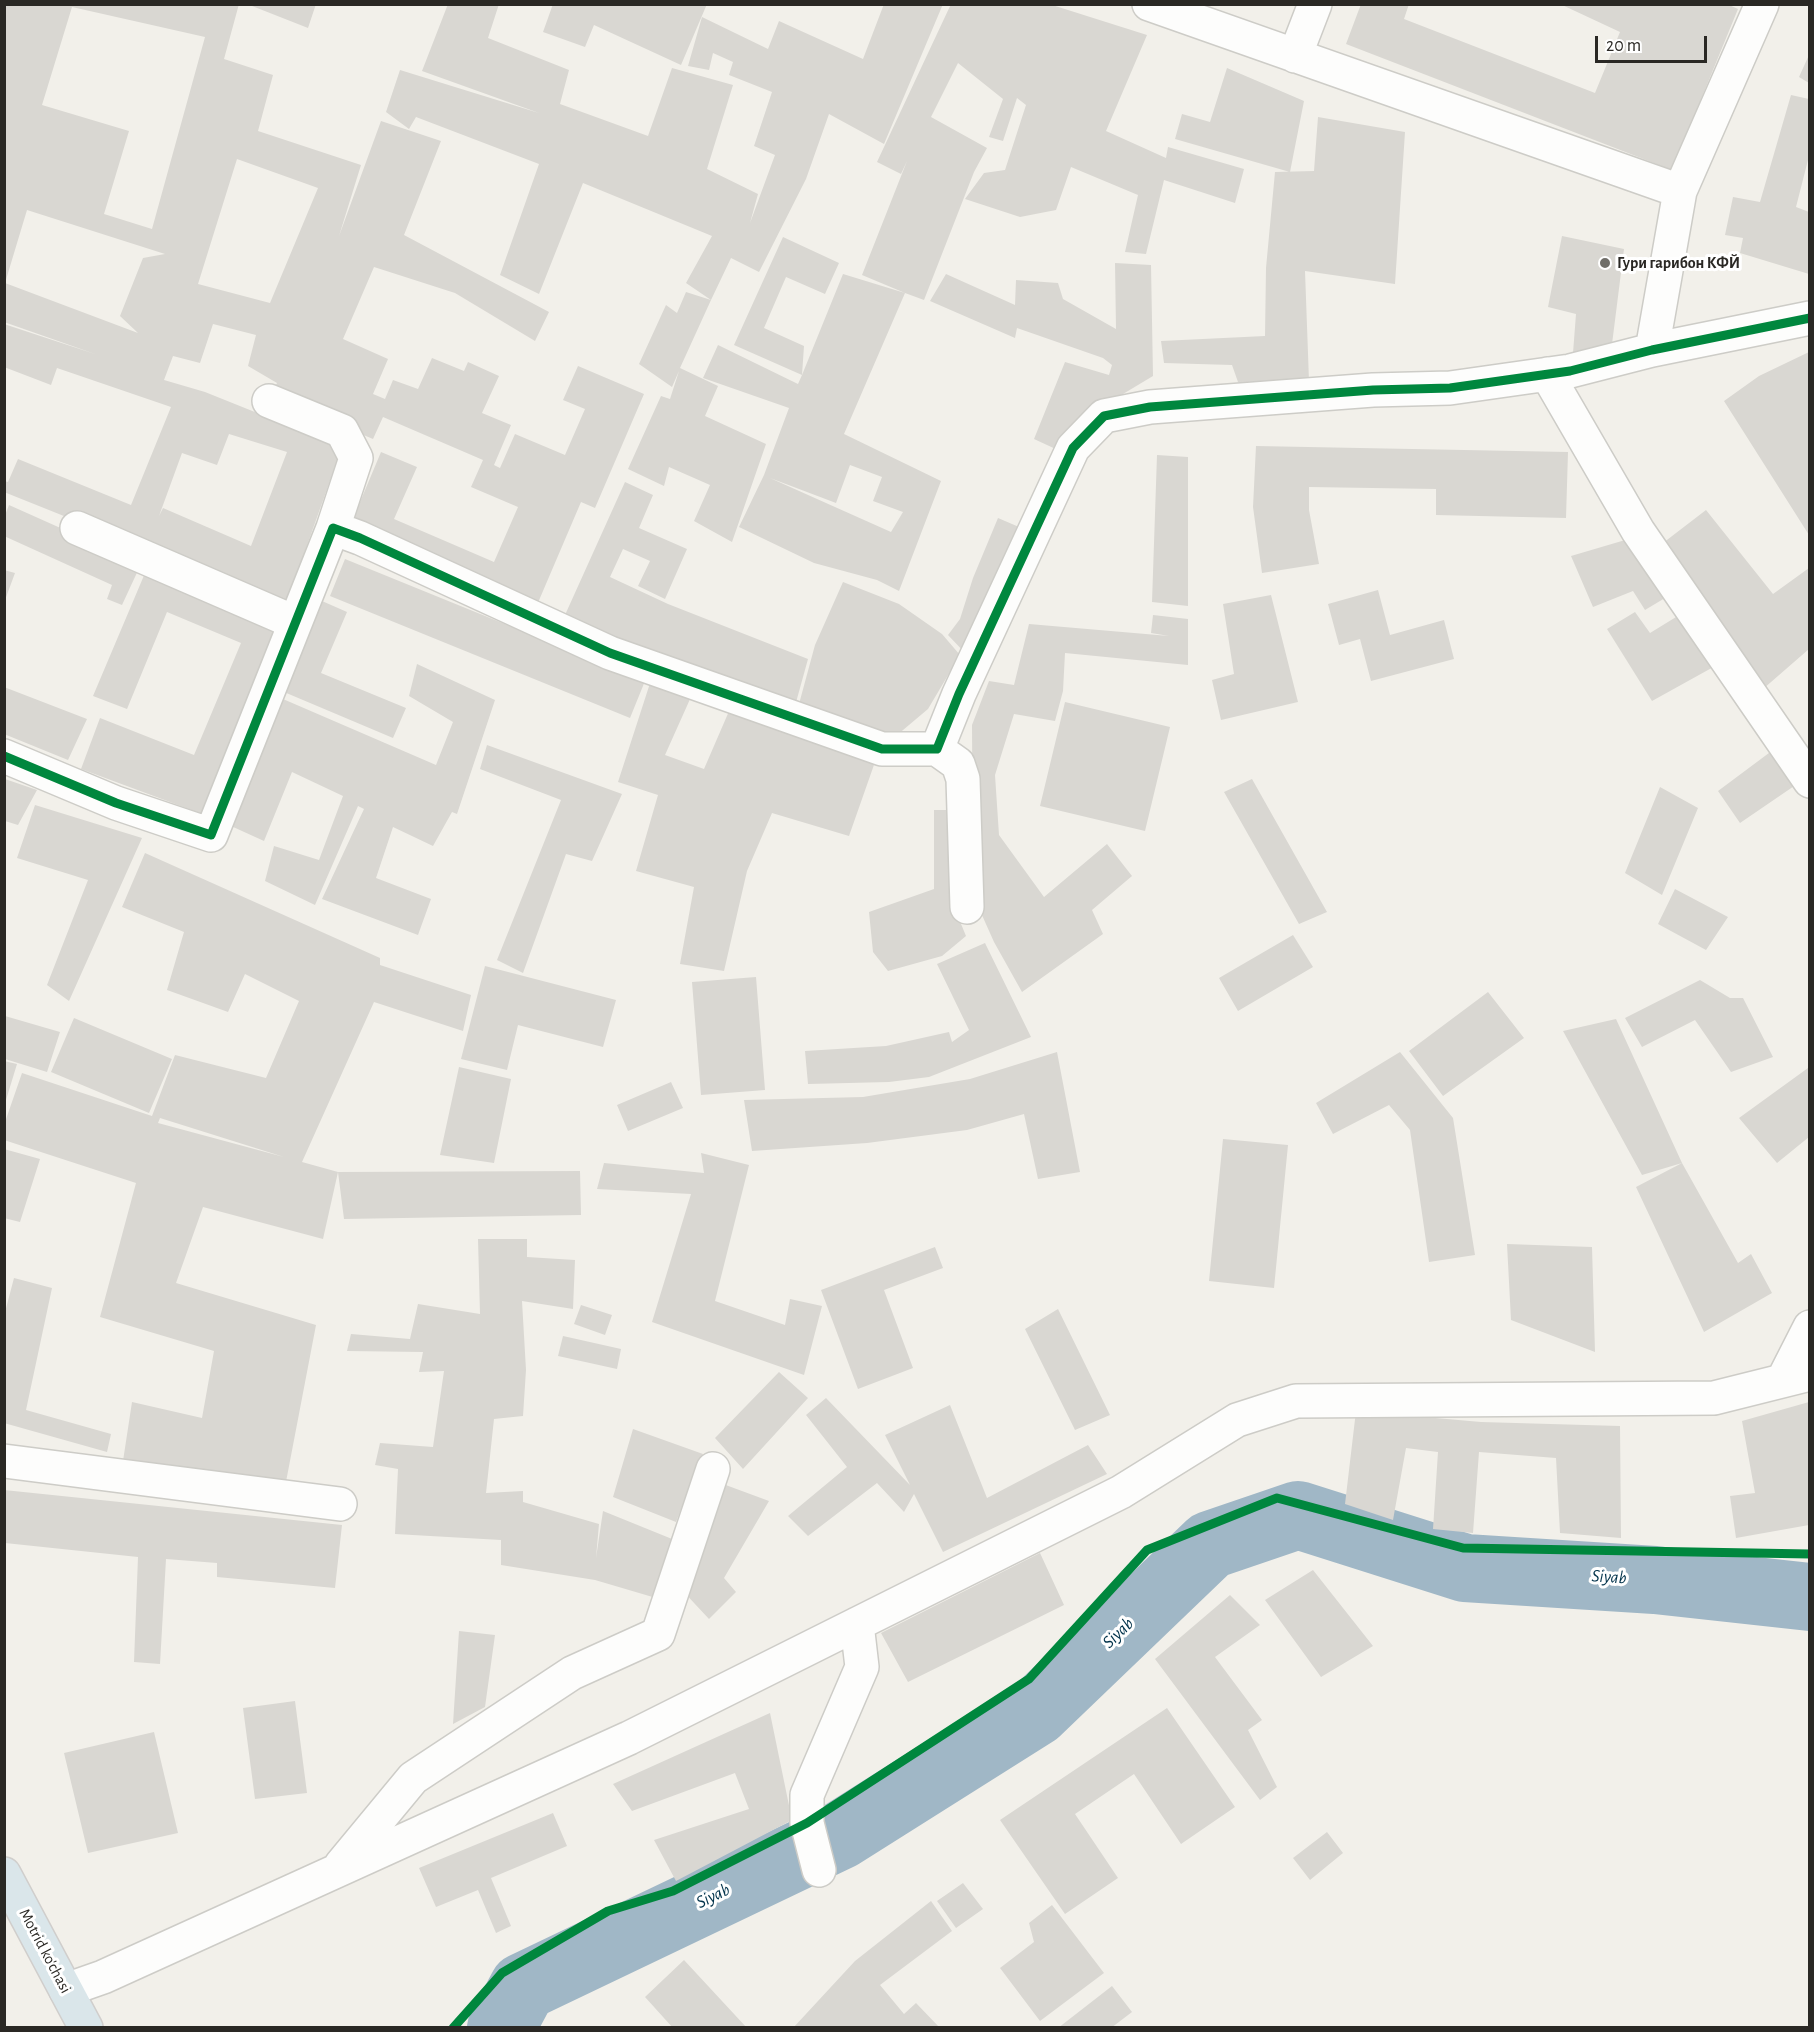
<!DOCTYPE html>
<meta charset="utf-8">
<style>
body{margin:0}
#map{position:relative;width:1814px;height:2032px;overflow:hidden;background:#f2f0ea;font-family:"Alegreya Sans",sans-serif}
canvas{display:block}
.frame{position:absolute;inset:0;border:6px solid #2a2824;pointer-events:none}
.scale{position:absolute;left:1595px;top:36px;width:112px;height:27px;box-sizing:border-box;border:3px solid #2a2824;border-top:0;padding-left:8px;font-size:18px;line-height:21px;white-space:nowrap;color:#2a2824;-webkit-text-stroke:4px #fff;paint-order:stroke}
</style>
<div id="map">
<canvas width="1814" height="2032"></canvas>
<div class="frame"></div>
<div class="scale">20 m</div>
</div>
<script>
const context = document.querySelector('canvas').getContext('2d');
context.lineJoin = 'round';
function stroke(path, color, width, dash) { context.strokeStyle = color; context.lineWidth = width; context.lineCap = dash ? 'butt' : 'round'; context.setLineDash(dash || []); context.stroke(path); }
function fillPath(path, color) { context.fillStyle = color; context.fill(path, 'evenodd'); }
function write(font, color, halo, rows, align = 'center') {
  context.font = font + ' "Alegreya Sans",sans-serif'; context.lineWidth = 6; context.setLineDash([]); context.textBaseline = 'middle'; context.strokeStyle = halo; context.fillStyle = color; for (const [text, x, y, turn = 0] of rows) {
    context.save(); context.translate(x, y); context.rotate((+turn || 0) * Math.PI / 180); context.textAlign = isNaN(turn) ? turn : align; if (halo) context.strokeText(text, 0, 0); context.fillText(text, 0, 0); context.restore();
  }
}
stroke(new Path2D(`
 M501,2028L523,1987L841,1835L1036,1712L1210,1545L1298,1515L1465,1568L1655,1580L1810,1597`), '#a0b7c6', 68);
fillPath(new Path2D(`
 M4,4H239L224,59L273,75L258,131L361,165L339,236L381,121L441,141L404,235L549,312L535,341L455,293L374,267L343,339L388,359L373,394L385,399L393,380L418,389L432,358L464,371L468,362L499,376L482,413L511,425L494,465L500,468L515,434L565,455L585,409L563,400L578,366L644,394L595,508L581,502L537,605L350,526L381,452L417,467L394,519L494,562L518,507L471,487L483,460L383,417L373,439L271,396L277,383L248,366L256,335L213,324L200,363L173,356L164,380L205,392L342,447L284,610L236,585L4,492V481L8,482L18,459L131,505L171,407L57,368L51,385L4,367V324L95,354L4,322ZM72,7L205,37L152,229L104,214L129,131L42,105ZM237,159L318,188L270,303L198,284ZM27,210L165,254L143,258L120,316L138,333L5,283ZM229,434L287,452L251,546L163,508L159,516L182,453L217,465Z
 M247,4H316L308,28Z
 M448,4H499L488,38L569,70L560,104L648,136L672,68L733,85L707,169L758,194L750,223L775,155L754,146L772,92L729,75L733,62L713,53L709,70L688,66L702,17L768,49L779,21L863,59L884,4H943L884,144L829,114L806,179L759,272L731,258L711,300L686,283L712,236L583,183L539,294L500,275L539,164L416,117L409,129L386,112L400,70L539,113L422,71Z
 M553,4L678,5L707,4L681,65L594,25L585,47L543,32Z
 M951,4H1049L1147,35L1106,131L1166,158L1168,147L1244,169L1235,203L1164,180L1146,254L1125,252L1138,195L1071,167L1056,210L1020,217L965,199L984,173L1005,170L1026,105L1017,98L1003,141L989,137L1003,99L958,63L931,117L987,148L974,172L924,300L905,293L844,434L941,481L899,591L877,580L814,563L739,527L764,475L789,408L703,378L718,345L798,384L802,375L734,345L783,237L839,263L825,294L786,277L764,328L804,346L802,375L843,274L905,293L862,275L907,161L901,174L877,162ZM850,465L882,477L873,501L903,512L891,532L770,478L836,503Z
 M1361,4H1409L1404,19L1595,93L1620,32L1560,4H1727L1738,9L1672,170L1346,44Z
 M1809,55V83L1799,77Z
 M1227,68L1304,101L1290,172L1175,139L1182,114L1210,122Z
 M1791,95L1809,99V156L1796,207L1809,212V274L1740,253L1743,238L1725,235L1733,197L1760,202Z
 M1318,117L1405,132L1395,284L1305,271L1309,381L1238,382L1232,365L1164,363L1161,341L1265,336L1266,268L1275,172L1314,171Z
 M1562,236L1624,249L1611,352L1573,353L1576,314L1548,307Z
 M1115,263L1151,265L1153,376L1098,409L1060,451L1034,439L1065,362L1109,375L1112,365L1103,358L1017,328L1015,338L930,301L946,274L1015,305L1016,280L1058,283L1063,299L1116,329Z
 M686,292L711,300L680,368L718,386L705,416L766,444L732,542L694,521L710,485L669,467L664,486L628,469L661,396L670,399L679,371L672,387L639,364L666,305L677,313Z
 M1809,352V535L1724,401L1759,376Z
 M1256,446L1568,452L1566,518L1436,515V489L1309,487V510L1319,564L1262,573L1253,507Z
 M1157,455L1188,457V606L1152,602Z
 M625,482L653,495L639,528L687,549L665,599L638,586L650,561L623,549L610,577L668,604L808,659L795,706L646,652L565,615Z
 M9,505L141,564L122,605L107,599L112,585L4,536V518Z
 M1706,510L1773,594L1809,568V649L1763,689L1663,543Z
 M998,518L1026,530L966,654L948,635L960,619L973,578Z
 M1632,538L1665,598L1645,610L1633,591L1593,607L1571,556Z
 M345,559L645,681L630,718L330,596Z
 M148,566L283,624L205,815L81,769L100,718L194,755L241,643L167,612L127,709L93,696Z
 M4,570L15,573L5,600H4Z
 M843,582L899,604L942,634L960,655L928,709L890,741L799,704L815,645Z
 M1378,590L1390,635L1444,620L1454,659L1371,681L1360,639L1339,645L1328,604Z
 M1271,595L1298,702L1221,720L1212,680L1234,674L1223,604Z
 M322,601L347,612L321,673L406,708L393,738L284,692Z
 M1635,612L1650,633L1681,614L1717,665L1652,701L1607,629Z
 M1153,615L1188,619V665L1065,653L1063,691L1055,721L1014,714L995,775L999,835L1044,897L1107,844L1132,876L1092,910L1103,934L1022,992L994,942L973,895L972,725L989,681L1014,685L1029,624L1169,636L1151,633Z
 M417,664L495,700L457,814L452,812L433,846L393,827L376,878L431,899L418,935L322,899L364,809L358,806L315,905L265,881L274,846L319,860L343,796L292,772L264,841L231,826L276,696L436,765L453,722L409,696Z
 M652,677L695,688L665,755L704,769L736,695L875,762L849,836L772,813L747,871L724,971L680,964L694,887L636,871L658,795L618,782Z
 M4,687L87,719L68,760L4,734Z
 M1065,702L1170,727L1145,831L1040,806Z
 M487,745L622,794L592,861L566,854L523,973L497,960L561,800L480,769Z
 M1777,747L1800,782L1740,823L1718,791Z
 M5,779L37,790L18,825L5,821Z
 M1252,779L1327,912L1299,924L1224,792Z
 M1660,787L1698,808L1662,895L1625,873Z
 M35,805L142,838L69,1001L47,985L88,880L17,858Z
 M934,810H961L952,902L966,936L942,956L888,971L873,952L869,912L934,889Z
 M145,853L380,958V965L471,995L463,1031L374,1002L302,1162L338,1172L580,1171L581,1215L344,1219L338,1172L323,1239L203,1207L176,1283L316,1325L285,1487L123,1461L132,1402L202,1418L214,1351L100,1317L136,1183L4,1140V1125L22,1073L152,1116L175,1055L266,1078L299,1001L245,974L228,1012L167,990L184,932L122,907ZM160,1118L284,1157L158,1123Z
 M1675,889L1728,917L1706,950L1658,924Z
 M1293,935L1313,967L1238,1011L1219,978Z
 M985,943L1031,1037L929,1077L889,1082L808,1084L805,1051L886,1046L949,1032L952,1042L969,1030L937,964Z
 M485,966L616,1000L603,1047L518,1025L507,1070L461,1059Z
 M756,977L765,1090L701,1095L692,982Z
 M1700,980L1730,998H1743L1773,1057L1731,1072L1695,1020L1642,1047L1625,1018Z
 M1488,992L1524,1038L1443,1096L1409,1051Z
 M5,1016L60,1032L47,1072L5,1059Z
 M74,1018L172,1059L149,1113L51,1072Z
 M1616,1019L1682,1163L1642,1175L1563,1031Z
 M1057,1052L1080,1172L1038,1179L1024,1114L967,1130L867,1143L752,1151L744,1100L863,1097L970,1079Z
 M1400,1052L1453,1118L1475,1255L1429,1262L1410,1130L1389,1105L1333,1134L1316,1103Z
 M4,1061L17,1064L6,1100L4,1099Z
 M459,1067L511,1079L494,1163L440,1155Z
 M1808,1068L1809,1137L1777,1163L1739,1118Z
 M671,1082L683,1108L628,1131L617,1105Z
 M1223,1139L1288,1145L1274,1288L1209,1281Z
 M4,1149L40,1159L20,1222L4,1218Z
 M701,1153L749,1165L715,1301L785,1325L790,1299L822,1306L804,1375L652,1322L691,1194L597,1189L604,1163L704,1173Z
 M1682,1163L1738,1263L1751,1254L1772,1293L1704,1332L1636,1187Z
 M478,1239H527V1257L575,1260L573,1309L522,1301L526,1370L523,1416L494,1419L486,1493L523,1491V1502L599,1524L596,1558L603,1511L677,1541L656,1598L595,1580L501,1565V1540L395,1534L398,1469L375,1465L380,1443L433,1447L444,1371L419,1372L423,1352L347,1351L351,1334L410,1339L418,1304L480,1314Z
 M1507,1244L1592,1247L1595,1352L1511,1320Z
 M935,1247L943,1268L884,1290L913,1368L858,1389L821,1290Z
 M14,1278L52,1288L26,1410L111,1434L107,1452L4,1423V1316Z
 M581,1305L612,1315L605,1335L574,1324Z
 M1058,1309L1110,1415L1075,1430L1025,1329Z
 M563,1336L621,1349L617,1369L558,1356Z
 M779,1372L808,1398L743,1469L715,1438Z
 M826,1398L910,1485L885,1435L950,1405L987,1498L1088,1445L1107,1474L943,1552L914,1494L904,1512L877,1483L808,1536L788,1516L847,1467L806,1415Z
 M1809,1402V1525L1736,1538L1730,1496L1755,1493L1742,1421Z
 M1356,1411L1481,1422L1620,1426L1621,1538L1560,1533L1556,1458L1479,1452L1473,1533L1433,1529L1438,1452L1406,1448L1393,1520L1345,1504Z
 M633,1429L703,1454L676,1522L613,1497Z
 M723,1484L769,1501L724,1578L736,1592L709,1619L681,1589Z
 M4,1490L342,1525L335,1588L217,1577V1563L166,1559L160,1664L134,1662L138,1557L5,1543Z
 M1040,1553L1064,1605L908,1682L881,1633Z
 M1313,1570L1373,1646L1321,1677L1265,1600Z
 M1230,1595L1260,1625L1215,1657L1262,1720L1248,1730L1277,1787L1260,1800L1155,1659Z
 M459,1631L495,1635L485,1707L453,1724Z
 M295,1701L307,1793L255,1799L243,1708Z
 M1167,1708L1235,1807L1181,1844L1134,1774L1075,1814L1118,1878L1065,1914L1000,1820Z
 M770,1713L792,1820L676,1881L654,1840L749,1809L735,1773L632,1811L613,1784Z
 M154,1732L178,1833L88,1853L64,1753Z
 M553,1813L567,1846L491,1878L511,1926L496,1933L478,1890L436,1907L419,1868Z
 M1327,1832L1343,1853L1310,1880L1293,1858Z
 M963,1883L983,1909L956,1928L937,1901Z
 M931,1901L952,1931L880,1985L904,2014L916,2003L940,2028H793L855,1961Z
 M1052,1905L1104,1973L1040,2021L1000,1968L1034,1942L1029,1923Z
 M684,1960L747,2028H673L645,1997Z
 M1112,1986L1132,2012L1111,2028H1058Z`), '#d9d7d2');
const minor = new Path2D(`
 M1149,4L1680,191
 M1295,56L1315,4
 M1652,350L1680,191L1762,4
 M1547,374L1638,531L1810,781
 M269,401L342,431L356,458L333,528
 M77,528L294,622
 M937,749L958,764L963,779L967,907
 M4,756L116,803L211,835L333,528L360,538L610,653L882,749H937L959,694L1073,448L1104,416L1150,407L1373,390L1450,388L1570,371L1652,350L1810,318
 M1783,1380L1810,1327
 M4,1461L340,1504
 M341,1865L413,1778L572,1673L658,1634L713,1469
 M819,1870L807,1823V1795L862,1667L857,1624
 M66,1990L103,1977L629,1738L1121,1492L1237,1420L1296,1401L1714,1398L1810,1374`);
const major = new Path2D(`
 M4,1874L86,2028`);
stroke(minor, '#cdccc7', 36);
stroke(major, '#d0cecc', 36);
stroke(minor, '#fdfdfc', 33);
stroke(major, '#dae6ea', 33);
stroke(new Path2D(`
 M4,756L116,803L211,835L333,528L360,538L610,653L882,749H937L959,694L1073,448L1104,416L1150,407L1373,390L1450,388L1570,371L1652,350L1810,318
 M453,2028L502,1973L608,1911L673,1891L807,1823L1029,1679L1147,1550L1277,1498L1463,1548L1810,1554`), '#00873e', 9);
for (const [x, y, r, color] of [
 [1605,263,6,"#706e69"]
]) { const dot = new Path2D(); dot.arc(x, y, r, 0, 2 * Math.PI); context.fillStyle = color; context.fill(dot); stroke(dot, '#fff', 2); }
write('bold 16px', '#2a2824', '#fff', [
 ["Гури гарибон КФЙ",1617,263]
], 'left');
write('16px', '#2a2824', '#fff', [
 ["Motrid ko'chasi",45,1951,62]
]);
write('italic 18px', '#01324a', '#fff', [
 ["Siyab",1609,1577,4],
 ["Siyab",1118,1633,-44],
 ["Siyab",713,1896,-26]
]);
</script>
